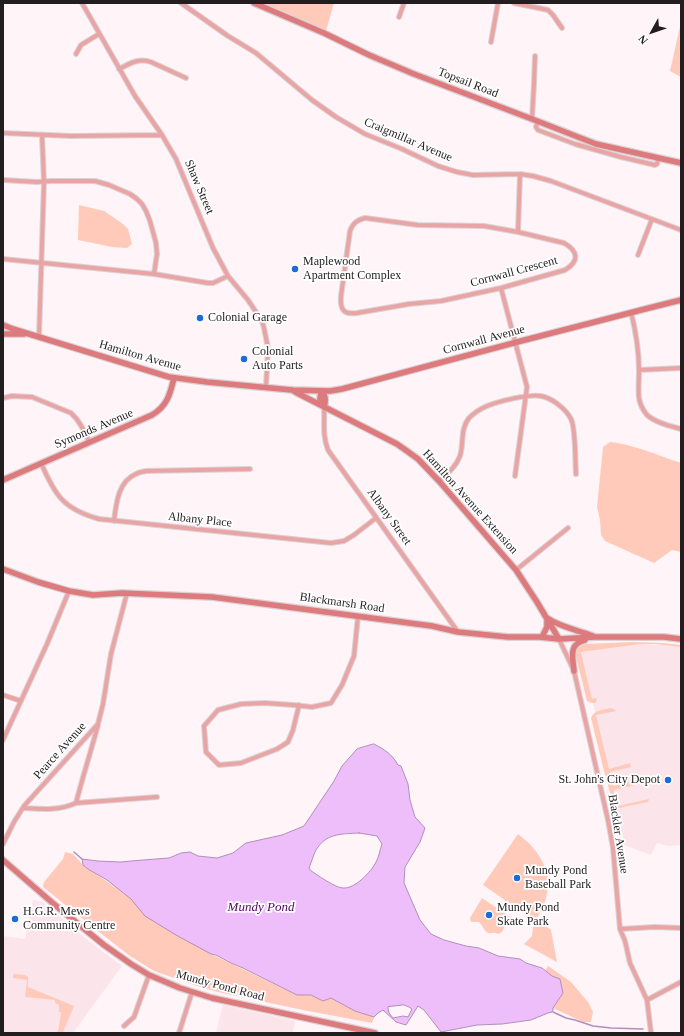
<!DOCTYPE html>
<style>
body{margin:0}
#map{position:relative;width:684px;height:1036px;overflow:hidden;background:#fff4f7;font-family:Georgia,serif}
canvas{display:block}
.frame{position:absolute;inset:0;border:4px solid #221d1f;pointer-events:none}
.north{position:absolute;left:632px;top:12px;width:40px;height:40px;-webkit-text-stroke:3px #fff;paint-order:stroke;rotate:230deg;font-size:11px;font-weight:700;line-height:16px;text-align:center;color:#221d1f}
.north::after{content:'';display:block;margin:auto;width:14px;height:18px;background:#221d1f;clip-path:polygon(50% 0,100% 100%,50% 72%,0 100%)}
</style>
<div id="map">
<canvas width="684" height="1036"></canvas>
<div class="frame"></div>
<div class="north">N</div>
</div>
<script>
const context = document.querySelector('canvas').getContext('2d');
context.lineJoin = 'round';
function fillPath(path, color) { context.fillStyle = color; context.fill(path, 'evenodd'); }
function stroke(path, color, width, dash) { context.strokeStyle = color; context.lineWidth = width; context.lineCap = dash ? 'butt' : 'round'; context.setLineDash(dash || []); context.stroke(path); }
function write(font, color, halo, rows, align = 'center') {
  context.font = font + ' Georgia,serif'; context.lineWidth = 3.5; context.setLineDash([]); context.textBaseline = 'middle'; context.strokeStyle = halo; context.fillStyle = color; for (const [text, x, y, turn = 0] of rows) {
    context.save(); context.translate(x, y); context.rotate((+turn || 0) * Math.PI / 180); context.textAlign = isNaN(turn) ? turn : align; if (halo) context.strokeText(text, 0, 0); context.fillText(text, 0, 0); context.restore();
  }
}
fillPath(new Path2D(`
 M641,644L667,645L681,647V845L668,846L657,843L651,855L624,845L617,805L581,652Z
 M33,900L42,902L90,942L122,966L73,1033H3V936L25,939Z
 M223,1005L295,1021L293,1033H216Z`), '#fbe5eb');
fillPath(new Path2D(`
 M260,3H334L326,31Z
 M681,22V77L670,71Z
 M79,205L104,211L123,224L128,229L132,244L127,248L112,247L78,240Z
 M610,442C633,444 659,456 681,463V552L672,550L654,563L605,541L601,535L600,520L597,507L603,447Z
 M632,642L662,643L681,645V647L656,644H641L581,652L592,699L596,698L597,701L595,703H592L587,701L575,653C577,648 579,645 586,644Z
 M610,708L614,709L616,711L596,715L609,769L630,763L631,767L610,772L611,777H607L605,775L591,718C594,710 603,710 610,708Z
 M638,780L640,781V783L639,784L614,790V794H611L609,790L608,784L610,782L612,783L613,786Z
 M649,799L648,802L618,808L617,813H615L613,804V803L617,802L618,806Z
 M518,834C549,857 558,888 535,921L483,885Z
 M65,852L73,854L83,865L211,954L297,995H311L323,1001L331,998L355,1011L374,1017L372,1023L303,1010L218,992L194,985L154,971L130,956L103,935L43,887L44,882L63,859Z
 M482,898L510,917V920C509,921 508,922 506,924C503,928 504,932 498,934C493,931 493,934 488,933C485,932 482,925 479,922H471L470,918Z
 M543,924L551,930L557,962L524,944L532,936L533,927Z
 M548,966L571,982L588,1002L593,1012L591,1022H583L553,1008L563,993L560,979L552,976L545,971Z
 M14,974L25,975L28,977V987L74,1006L63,1032L57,1033L59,1027L61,1012H59V1005L55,1003V1000L25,997L27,980L13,978V975Z`), '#ffcab9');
const water = new Path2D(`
 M374,744C385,750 392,754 398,765L401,766L408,784L410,800L415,817L425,828L420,842L405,867L404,883L420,920L431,934L444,940L466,946L479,948L498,956L520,959L526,963L542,968L552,976L560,979L563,993L553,1008V1010L552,1012L548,1013L531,1020L502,1024L477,1025L441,1032L424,1010L418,1006L406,1025L396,1022L383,1010L378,1013L374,1017L355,1011L331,998L323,1001L311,995H297L243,968L231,963L216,955L211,954L176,935L145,916L131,899L107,880L88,869L83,865L82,859L98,861L120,862L143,860L169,858L181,853L190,852L198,856L217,858L233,853L246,843L282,835L304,826L334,781L342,766L357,749ZM359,833L377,836L382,844C380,849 379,857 376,862C371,872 355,889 343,888C336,888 317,875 310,870L309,868C312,861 314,852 318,847C328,833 343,834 359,833ZM404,1005L409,1007L412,1009L408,1017L403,1016L393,1018L389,1013L388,1008V1007Z`);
fillPath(water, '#eebefb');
stroke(water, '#b18eb9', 1);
stroke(new Path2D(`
 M74,852L82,859
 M553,1012L566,1018L575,1020L593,1026L611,1028L643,1029`), '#b18eb9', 1.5);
const street = new Path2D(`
 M82,3L135,96L162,135L176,159L213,248L228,276L248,300L262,321L264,328L268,348L266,387
 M181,3L228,36L256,53L312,100L336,117L365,134L402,149L438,166L457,172L473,175L520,174L533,176L551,181L681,230
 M514,3L548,10L553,15L562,28
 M399,17L404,3
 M491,42L498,3
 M76,54L81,45L99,34
 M119,69C131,63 138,58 151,62L186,78
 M532,119L534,84L535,56
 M538,121L536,127L538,130L575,144L621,157L655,165L657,164L658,159
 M3,133L71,136L162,135
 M3,180L37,182L51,181H95L109,185L130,194L137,199L142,204L146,211L150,221L156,243L157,254L154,274
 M365,218L418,225L484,226L518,232L564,243C578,251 580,261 565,270L501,288L441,301L409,304L357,313C343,315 340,309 341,296L350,231C353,223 357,220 365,218Z
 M518,232L520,174
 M638,255L652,219
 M3,259L154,274L208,283H213L228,276
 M501,288L527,387L515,476
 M631,312C636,332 639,351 639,371C639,380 638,389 639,398C640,405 643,410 647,415C656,423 670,426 681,429
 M39,336L44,182L42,135
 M639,370L681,368
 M3,398L12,396L32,397L71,413C80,421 84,431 89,442
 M324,407C325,423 322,434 328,450L458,632
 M41,463C55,495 63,509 99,519L331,543L344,541L354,535L376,518
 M439,481C447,474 456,467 460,456C464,444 460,429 469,418C474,413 480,409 487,406C499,401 528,394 541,396C552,398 566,409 571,419C576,429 575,461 576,474
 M114,521C116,505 118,481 136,474C139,472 143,472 146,471L250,469
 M516,570L568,528
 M559,639L574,671L608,820L613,848L620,929L625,941L630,963L647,1000L651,1033
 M3,695L21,701
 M299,705L293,730L288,742L277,749L241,763L219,765L206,752L204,726L218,710L241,704L265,703L293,705L312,707L331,703L342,685L354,656L358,616
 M3,740L47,644L69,591
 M76,803C83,776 91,751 98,725
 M23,808C41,809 59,811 76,803L157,797
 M3,844L14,822L24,806L98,724L103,704L111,654L127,593
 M620,929L655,927L681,928
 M647,1000L681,982
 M124,1026L134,1017L149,975
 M179,1033L192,992`);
const secondary = new Path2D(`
 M254,3L324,33L369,55L414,74L532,119L596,144L681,163
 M3,325L13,329L169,377L207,382L292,390L330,391L342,389L521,341L649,308L681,300
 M3,334H24
 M292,390L297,393L397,444L407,451L418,459L439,481L516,570L537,602L559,639
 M322,391C319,397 319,401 324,407
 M322,391C326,396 326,401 324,407
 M3,480L152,415C167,406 170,395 174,378
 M3,569L38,582L69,591L93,595L122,593L212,597L432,626L458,632L508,637H539L559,639L595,637H664L681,639
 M547,618C560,627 578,630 593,636
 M542,637L547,627V621
 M574,671C573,658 568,644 585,640
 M3,860L55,905L104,945L131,964L149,975L180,988L212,998L375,1033`);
stroke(street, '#dcd2d4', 6);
stroke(secondary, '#dcd2d4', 8);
stroke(street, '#e9a5a5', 4);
stroke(secondary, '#dd7a7d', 5.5);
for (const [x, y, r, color] of [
 [295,269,4,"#1d6bd6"],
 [200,318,4,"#1d6bd6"],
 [244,359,4,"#1d6bd6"],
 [668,780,4,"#1d6bd6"],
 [517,878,4,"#1d6bd6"],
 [489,915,4,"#1d6bd6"],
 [15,919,4,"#1d6bd6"]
]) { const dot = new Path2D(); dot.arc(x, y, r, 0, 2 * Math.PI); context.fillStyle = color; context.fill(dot); stroke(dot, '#fff', 1.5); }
write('12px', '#221d1f', '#fff', [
 ["Topsail Road",468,83,21],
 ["Craigmillar Avenue",408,140,23],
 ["Shaw Street",199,187,67],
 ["Cornwall Crescent",514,272,-15],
 ["Cornwall Avenue",484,340,-15],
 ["Hamilton Avenue",140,356,16],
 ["Symonds Avenue",94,429,-23],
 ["Hamilton Avenue Extension",470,502,48],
 ["Albany Street",389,517,54],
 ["Albany Place",200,520,6],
 ["Blackmarsh Road",342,603,8],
 ["Pearce Avenue",60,751,-48],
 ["Blackler Avenue",618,834,81],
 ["Mundy Pond Road",220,986,15]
]);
write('12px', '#221d1f', '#fff', [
 ["Maplewood",303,262],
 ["Apartment Complex",303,276],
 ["Colonial Garage",208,318],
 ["Colonial",252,352],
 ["Auto Parts",252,366],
 ["St. John's City Depot",660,780,"right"],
 ["Mundy Pond",525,871],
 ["Baseball Park",525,885],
 ["Mundy Pond",497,908],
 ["Skate Park",497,922],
 ["H.G.R. Mews",23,912],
 ["Community Centre",23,926]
], 'left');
write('italic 13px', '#500362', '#fff', [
 ["Mundy Pond",261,908]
]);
</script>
